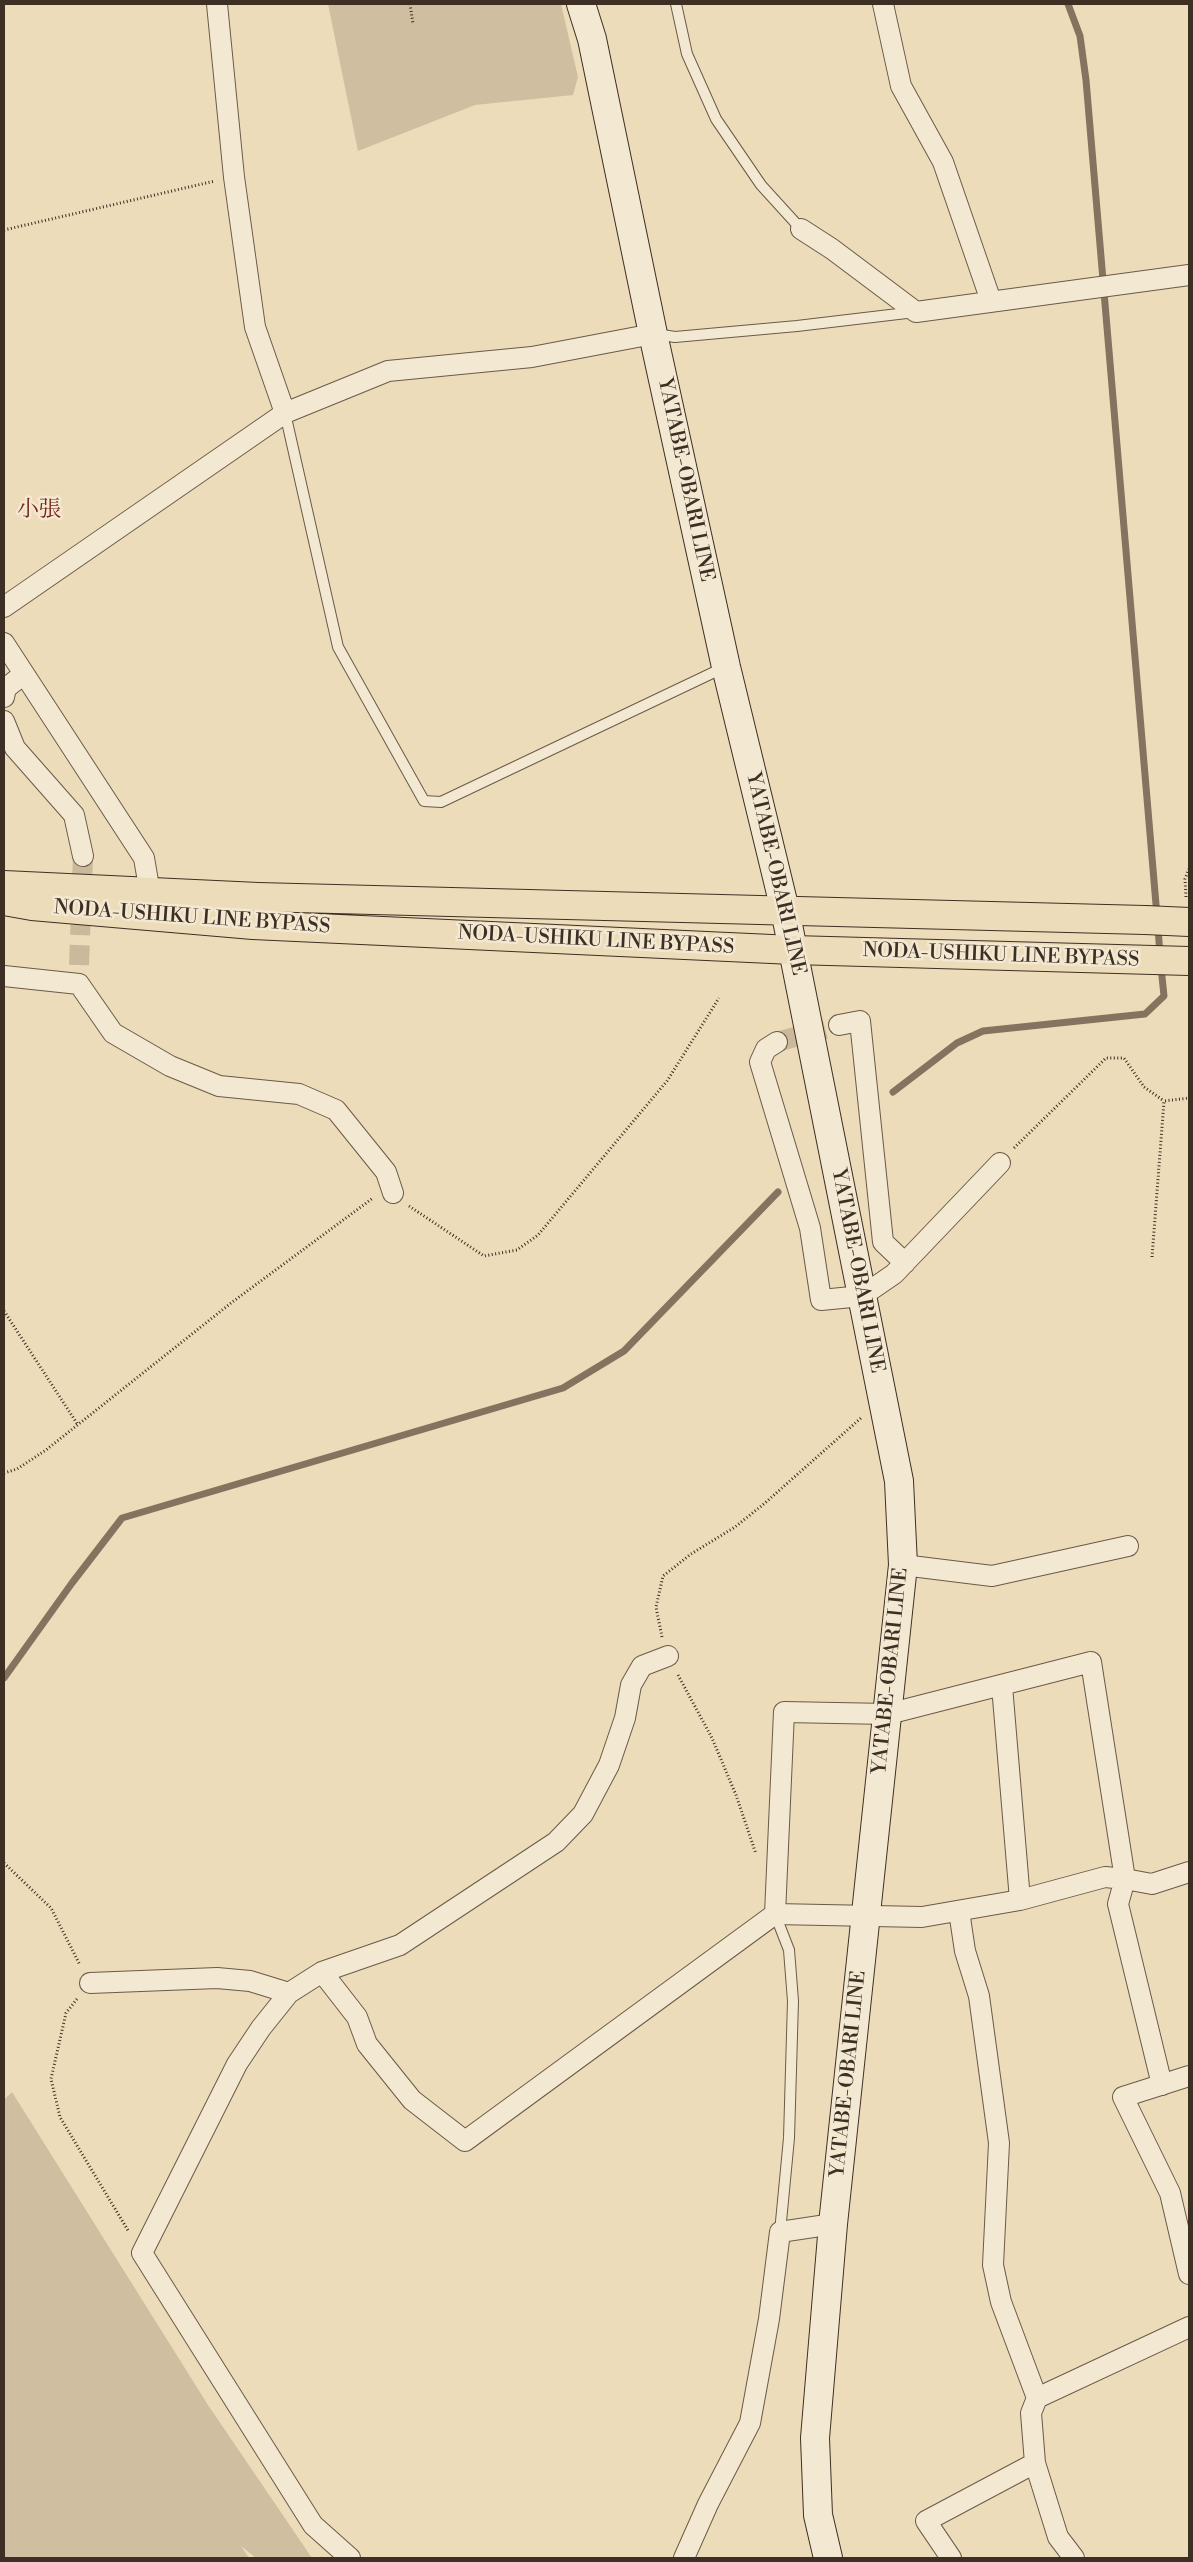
<!DOCTYPE html>
<meta charset="utf-8">
<style>
body{margin:0}
#map{position:relative;width:1193px;height:2562px;overflow:hidden;background:#eddcb9;font-family:"Libre Bodoni",serif}
canvas{display:block}
.frame{position:absolute;inset:0;border:5px solid #3e2f24;pointer-events:none}
</style>
<div id="map">
<canvas width="1193" height="2562"></canvas>
<div class="frame"></div>
</div>
<script>
const c = document.querySelector('canvas').getContext('2d');
c.lineJoin = 'round';
function paint(path, color) { c.fillStyle = color; c.fill(path, 'evenodd'); }
const shape = rows => new Path2D(rows.map(r => 'M' + r).join(''));
function trace(path, color, width, dash) { c.strokeStyle = color; c.lineWidth = width; c.lineCap = dash ? 'butt' : 'round'; c.setLineDash(dash || []); c.stroke(path); }
function drawText(font, color, halo, rows, align = 'center') {
  c.font = font + ' "Libre Bodoni","Noto Serif JP",serif'; c.lineWidth = 5; c.setLineDash([]); c.textBaseline = 'middle'; c.strokeStyle = halo; c.fillStyle = color; for (const [text, x, y, turn = 0] of rows) {
    c.save(); c.translate(x, y); c.rotate((+turn || 0) * Math.PI / 180); c.textAlign = isNaN(turn) ? turn : align; if (halo) c.strokeText(text, 0, 0); c.fillText(text, 0, 0); c.restore();
  }
}
paint(shape([
 [328,4,561,4,578,77,573,95,475,105,358,151],
 [12,2092,208,2405,312,2558,256,2558,241,2546,249,2558,4,2558,4,2100]
]), '#cfbfa0');
trace(shape([
 [1068,4,1080,36,1086,80,1157,916],
 [1158,927,1160,956],
 [893,1092,957,1043,983,1031,1145,1014,1164,996,1161,967],
 [4,1678,72,1583,122,1518,563,1388,624,1351,778,1192]
]), '#84735f', 7);
trace(shape([
 [79,965,83,856],
 [777,1042,839,1025]
]), '#cab99b', 20, [20, 10]);
const lane = shape([
 [676,4,687,54,716,119,761,185,801,229],
 [656,334,675,337,797,326,915,312],
 [285,413,338,647,424,801,441,802,725,667],
 [775,1914,789,1950,793,2001,789,2138,780,2232]
]);
const street = shape([
 [217,4,234,177,255,327,285,413],
 [883,4,901,86,943,162,991,301],
 [801,229,832,249,916,312,1189,275],
 [4,607,285,413,388,371,532,357,653,334],
 [4,643,144,858,150,893],
 [4,697,6,688,24,674],
 [4,721,15,748,74,815,83,856],
 [4,976,79,984,113,1033,170,1066,219,1086,299,1094,336,1110,386,1172,393,1193],
 [839,1025,860,1021,883,1242,905,1263],
 [777,1042,766,1049,760,1062,810,1228,821,1300,862,1296,894,1274,1000,1163],
 [903,1565,992,1576,1128,1546],
 [1002,1686,1020,1900],
 [959,1911,965,1951,979,1996,999,2143,993,2265,1001,2302,1037,2398],
 [322,1972,357,2017,367,2044,412,2100,465,2141,775,1914],
 [90,1983,217,1978,250,1981,289,1993,322,1972,400,1945,556,1842,583,1814,609,1765,625,1718,631,1685,642,1666,668,1656],
 [289,1993,261,2028,237,2064,142,2253,313,2525,350,2558],
 [1189,2076,1123,2097,1170,2193,1189,2274],
 [1162,2085,1118,1904,1125,1879,1091,1662,888,1714,784,1712,775,1914,922,1917,1020,1900,1105,1877,1125,1879,1152,1884,1189,1872],
 [684,2558,708,2504,750,2423,769,2319,780,2232,833,2224],
 [951,2558,926,2521,1035,2463],
 [1074,2558,1058,2537,1035,2463,1031,2413,1037,2398,1189,2327]
]);
const secondary = shape([
 [581,4,592,39,653,334,726,667,785,910,899,1481,903,1565,833,2224,815,2438,818,2515,828,2558]
]);
const primary = shape([
 [4,885,258,897,1145,920],
 [4,901,32,906,253,925,793,950,1189,961]
]);
trace(lane, '#6a5a49', 12);
trace(street, '#6a5a49', 22);
trace(secondary, '#3e2f24', 30);
trace(primary, '#3e2f24', 30);
trace(shape([
 [410,4,413,24],
 [4,230,215,181],
 [1186,897,1185,879,1189,869],
 [1014,1148,1106,1058,1124,1058,1144,1087,1164,1101],
 [409,1206,484,1256,517,1250,538,1235,667,1081,719,998],
 [1152,1257,1164,1101,1189,1098],
 [4,1311,78,1425],
 [4,1473,17,1469,46,1450,231,1303,373,1198],
 [662,1637,656,1607,663,1576,691,1554,735,1527,765,1503,861,1418],
 [678,1675,712,1738,736,1795,756,1854],
 [4,1863,51,1908,80,1965],
 [77,1999,66,2013,51,2079,60,2117,129,2232]
]), '#3e2f24', 3, [1, 2.5]);
trace(lane, '#f3e8d2', 10);
trace(street, '#f3e8d2', 20);
trace(secondary, '#f3e8d2', 28);
trace(primary, '#eddcb9', 28);
const primaryBridge = shape([
 [1145,920,1189,922]
]);
trace(primaryBridge, '#3e2f24', 30, []);
trace(primaryBridge, '#eddcb9', 28);
drawText('20px', '#3e2f24', '#f3e8d2', [
 ["YATABE-OBARI LINE",685,480,78],
 ["YATABE-OBARI LINE",775,874,77],
 ["NODA-USHIKU LINE BYPASS",192,918,4],
 ["NODA-USHIKU LINE BYPASS",596,941,3],
 ["NODA-USHIKU LINE BYPASS",1001,956,2],
 ["YATABE-OBARI LINE",857,1271,79],
 ["YATABE-OBARI LINE",891,1671,-84],
 ["YATABE-OBARI LINE",849,2074,-84]
]);
drawText('22px', '#7a1f14', '#f3e8d2', [
 ["小張",39,511]
]);
</script>
